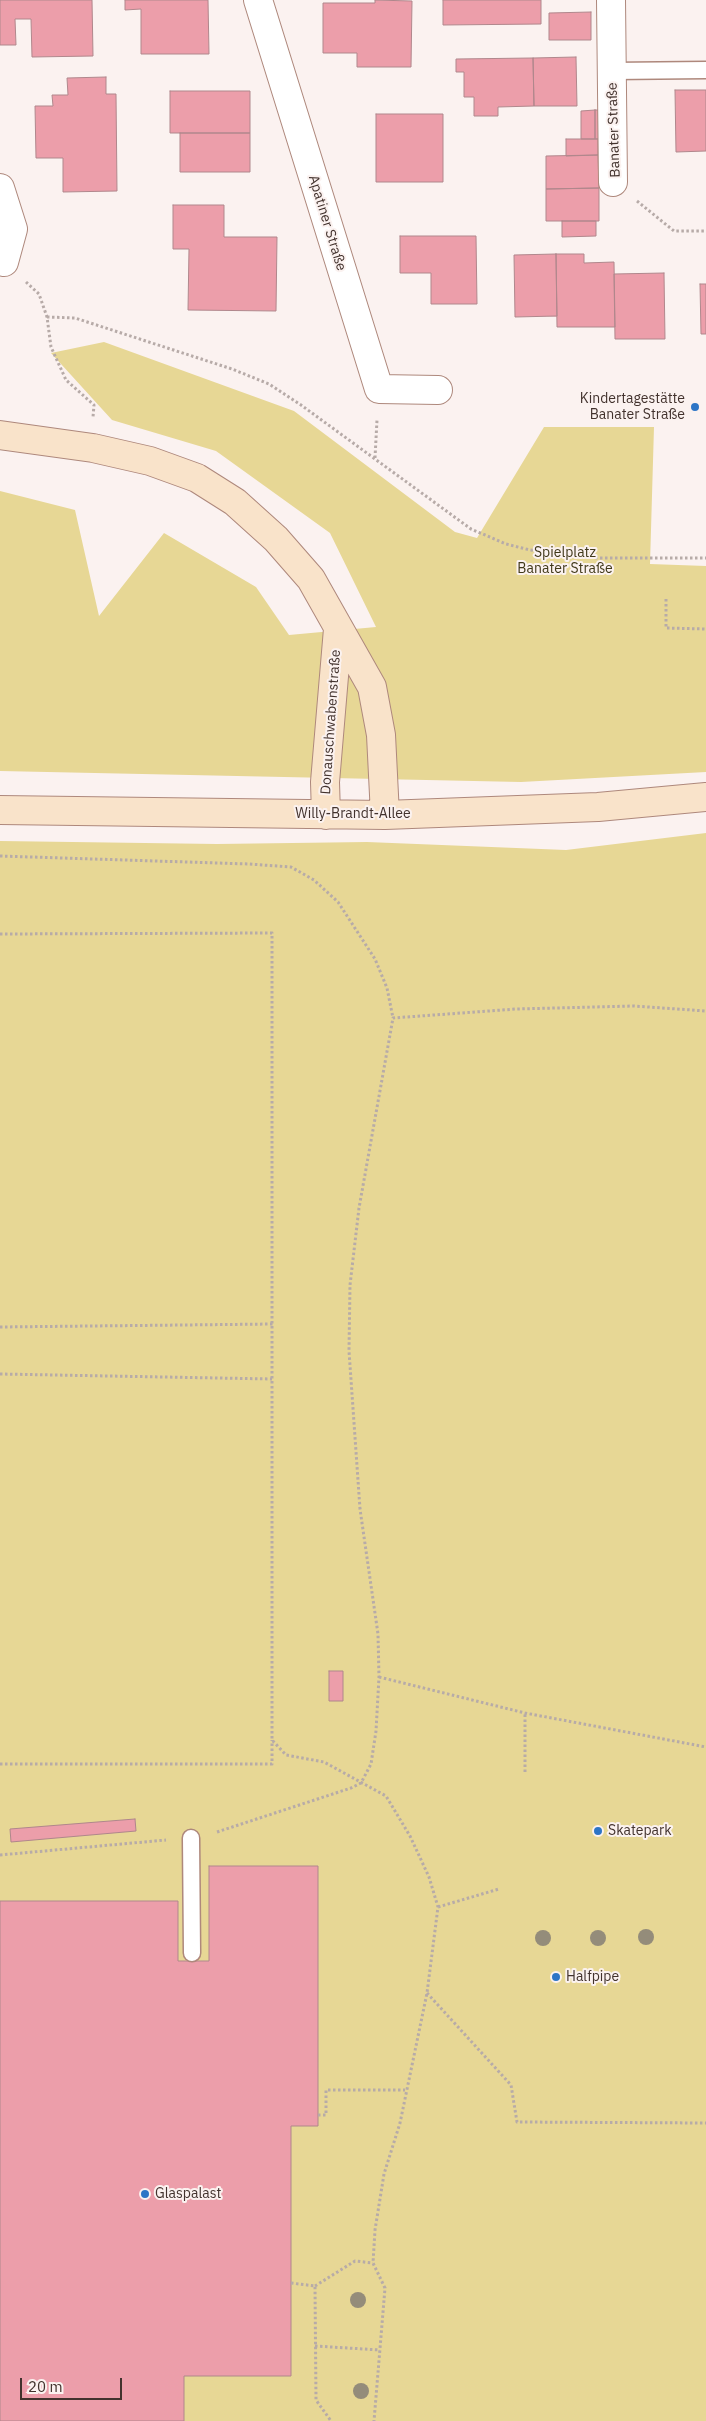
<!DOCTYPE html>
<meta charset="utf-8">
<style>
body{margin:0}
#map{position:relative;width:706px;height:2421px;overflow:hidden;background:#fbf2f0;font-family:"IBM Plex Sans",sans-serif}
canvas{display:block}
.scale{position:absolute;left:20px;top:2378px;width:102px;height:22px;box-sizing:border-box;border:2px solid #42322d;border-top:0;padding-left:6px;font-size:15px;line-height:18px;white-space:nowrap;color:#42322d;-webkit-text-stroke:4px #fbf2f0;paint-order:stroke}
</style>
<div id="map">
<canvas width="706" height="2421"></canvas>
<div class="scale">20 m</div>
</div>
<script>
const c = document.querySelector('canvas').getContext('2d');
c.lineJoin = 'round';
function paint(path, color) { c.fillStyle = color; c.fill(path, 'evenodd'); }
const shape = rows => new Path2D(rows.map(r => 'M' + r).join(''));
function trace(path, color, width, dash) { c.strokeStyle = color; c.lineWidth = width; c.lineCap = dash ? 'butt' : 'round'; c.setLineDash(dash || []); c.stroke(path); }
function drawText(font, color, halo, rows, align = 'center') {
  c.font = font + ' "IBM Plex Sans",sans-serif'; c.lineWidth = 4; c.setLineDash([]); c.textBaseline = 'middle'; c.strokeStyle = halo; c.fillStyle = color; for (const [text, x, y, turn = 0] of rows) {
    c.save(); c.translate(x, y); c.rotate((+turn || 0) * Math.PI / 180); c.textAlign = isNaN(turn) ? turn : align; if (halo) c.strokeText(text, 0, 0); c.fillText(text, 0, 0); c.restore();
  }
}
paint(shape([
 [104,342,294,411,455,532,477,538,544,427,654,427,650,564,706,566,706,772,521,782,0,771,0,491,75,510,99,616,164,533,256,587,289,635,376,627,330,533,216,451,112,420,51,353],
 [706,833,706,2421,184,2421,184,2376,291,2376,291,2126,318,2125,318,1866,210,1866,209,1961,178,1961,178,1901,0,1901,0,841,217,844,367,842,566,850]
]), '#e7d795');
const building = shape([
 [0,0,92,0,93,56,32,57,31,19,15,19,16,45,0,45,0,0],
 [125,0,208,0,209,54,141,54,141,9,125,10,125,0],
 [375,0,412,1,411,67,357,67,357,53,323,53,323,3,375,3,375,0],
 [443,0,541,0,541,24,443,25,443,0],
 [591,12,591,40,549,40,549,13,591,12],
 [576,57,577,106,534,106,533,58,576,57],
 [533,58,534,106,498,107,498,116,474,116,474,97,464,97,464,72,456,72,456,59,533,58],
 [106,77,106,94,116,94,117,191,63,192,63,158,36,158,35,106,53,106,52,95,68,95,67,78,106,77],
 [675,90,706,90,706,151,676,152,675,90],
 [170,91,250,91,250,133,170,133,170,91],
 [595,110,609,110,609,138,595,139,595,110],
 [595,110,595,139,581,139,581,111,595,110],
 [376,114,443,114,443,182,376,182,376,114],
 [180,133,250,133,250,172,180,172,180,133],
 [566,139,598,139,598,155,566,156,566,139],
 [598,155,599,188,546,189,546,156,598,155],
 [599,188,599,221,546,221,546,189,599,188],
 [173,205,224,205,224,237,277,237,276,311,188,310,189,249,173,249,173,205],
 [562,221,596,221,596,236,562,237,562,221],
 [400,236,476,236,477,304,431,304,431,273,400,273,400,236],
 [556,254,584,254,584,263,614,262,615,327,557,327,556,254],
 [556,254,557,316,515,317,514,255,556,254],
 [664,273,665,339,615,339,614,274,664,273],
 [700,284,706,284,706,334,701,334,700,284],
 [329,1671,343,1671,343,1701,329,1701,329,1671],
 [135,1819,136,1831,11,1842,10,1829,135,1819],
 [209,1866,318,1866,318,2126,291,2126,291,2376,184,2376,184,2421,0,2421,0,1901,178,1901,178,1961,209,1961,209,1866]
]);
paint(building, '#ec9eaa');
trace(building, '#b0878c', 1);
const lane = shape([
 [612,71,706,70],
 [191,1838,192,1953]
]);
const street = shape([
 [258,0,379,389,438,390],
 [611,0,613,182],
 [0,188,13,229,4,262]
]);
const secondary = shape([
 [0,435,93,448,150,461,197,478,235,502,276,539,311,579,372,687,381,735,385,815],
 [0,810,385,815,598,807,706,797],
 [326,815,325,782,338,629]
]);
trace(lane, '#ae887c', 19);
trace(street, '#ae887c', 30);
trace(secondary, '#ae887c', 30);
trace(shape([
 [637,201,674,231,706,231],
 [26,282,39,294,47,317,51,347,66,380,94,405,93,417],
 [47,317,75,318,232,369,269,384,301,405,471,529,506,544,530,550,598,558,706,558],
 [375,458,377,420],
 [666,599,666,628,706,629],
 [0,856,249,864,291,867,314,880,338,902,375,959,387,988,393,1018],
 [0,934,272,933,272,1740,286,1755,324,1762,386,1796,410,1836,429,1877,438,1907,427,1993,400,2123,384,2174,375,2230,373,2263,385,2288,374,2421],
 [0,1327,273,1324],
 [0,1374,272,1379],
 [379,1677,525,1713,706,1747],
 [0,1764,272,1764,272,1740],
 [525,1772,525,1713],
 [217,1832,351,1788,361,1783,371,1764,376,1731,379,1677,378,1634,360,1509,349,1351,350,1285,359,1208,393,1018,516,1009,634,1006,706,1011],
 [0,1855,166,1840],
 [438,1907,499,1889],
 [427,1993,511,2085,517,2122,706,2123],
 [318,2115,326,2115,326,2090,405,2090],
 [291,2283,315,2286,316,2400,331,2421],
 [315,2286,355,2261,373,2263],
 [315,2346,380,2350]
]), '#b7aba8', 3, [2.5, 2.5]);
trace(lane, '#fff', 16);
trace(street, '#fff', 28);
trace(secondary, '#f9e3ca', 28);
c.fillStyle = '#948c7a';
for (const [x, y] of [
 [646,1937],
 [543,1938],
 [598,1938],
 [358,2300],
 [361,2391]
]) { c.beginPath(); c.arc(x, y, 8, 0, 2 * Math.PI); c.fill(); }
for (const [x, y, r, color] of [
 [695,407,5,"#2d75c6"],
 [598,1831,5,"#2d75c6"],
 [556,1977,5,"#2d75c6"],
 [145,2194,5,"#2d75c6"]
]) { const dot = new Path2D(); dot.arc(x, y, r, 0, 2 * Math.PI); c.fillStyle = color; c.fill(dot); trace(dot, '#fbf2f0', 2); }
drawText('14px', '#42322d', '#fbf2f0', [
 ["Banater Straße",614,130,-92],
 ["Apatiner Straße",327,223,73],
 ["Donauschwabenstraße",331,722,-86],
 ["Willy-Brandt-Allee",353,814]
]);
drawText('14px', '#42322d', '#fbf2f0', [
 ["Kindertagestätte",685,399,"right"],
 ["Banater Straße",685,415,"right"],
 ["Skatepark",608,1831],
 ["Halfpipe",566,1977],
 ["Glaspalast",155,2194]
], 'left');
drawText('14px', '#403819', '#fbf2f0', [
 ["Spielplatz",565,553],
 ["Banater Straße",565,569]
]);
</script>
